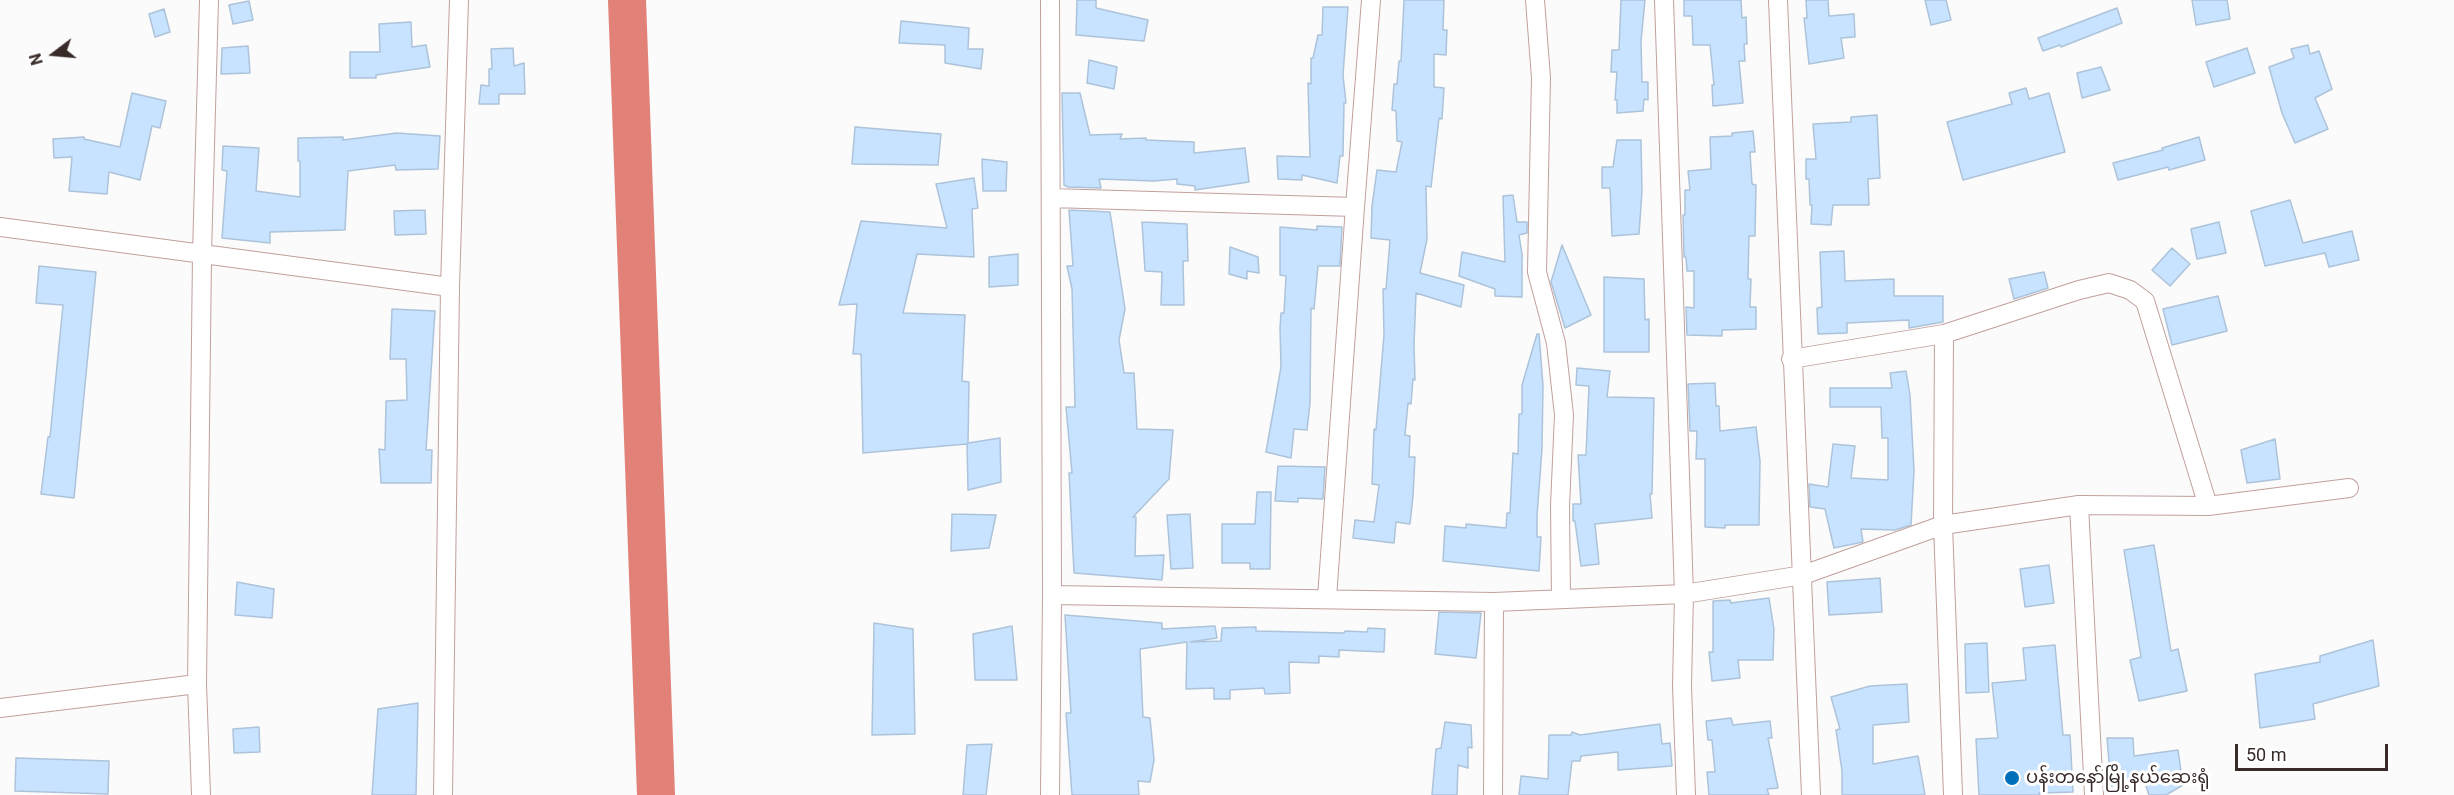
<!DOCTYPE html>
<meta charset="utf-8">
<style>
body{margin:0}
#map{position:relative;width:2454px;height:795px;overflow:hidden;background:#fbfbfb;font-family:Roboto,sans-serif}
canvas{display:block}
.north{position:absolute;left:24px;top:24px;width:60px;height:60px;-webkit-text-stroke:4px #fff;paint-order:stroke;rotate:254deg;font-size:16px;font-weight:700;line-height:24px;text-align:center;color:#372a28}
.north::after{content:'';display:block;margin:auto;width:21px;height:27px;background:#372a28;clip-path:polygon(50% 0,100% 100%,50% 72%,0 100%)}
.scale{position:absolute;left:2235px;top:744px;width:153px;height:27px;box-sizing:border-box;border:3px solid #372a28;border-top:0;padding-left:8px;font-size:18px;line-height:21px;white-space:nowrap;color:#372a28;-webkit-text-stroke:4px #fff;paint-order:stroke}
</style>
<div id="map">
<canvas width="2454" height="795"></canvas>
<div class="north">N</div>
<div class="scale">50 m</div>
</div>
<script>
const c = document.querySelector('canvas').getContext('2d');
c.lineJoin = 'round';
const shape = rows => new Path2D(rows.map(r => 'M' + r).join(''));
function trace(path, color, width, dash) { c.strokeStyle = color; c.lineWidth = width; c.lineCap = dash ? 'butt' : 'round'; c.setLineDash(dash || []); c.stroke(path); }
function paint(path, color) { c.fillStyle = color; c.fill(path, 'evenodd'); }
function drawText(font, color, halo, rows, align = 'center') {
  c.font = font + ' Roboto,"Noto Sans Myanmar",sans-serif'; c.lineWidth = 6; c.setLineDash([]); c.textBaseline = 'middle'; c.strokeStyle = halo; c.fillStyle = color; for (const [text, x, y, turn = 0] of rows) {
    c.save(); c.translate(x, y); c.rotate((+turn || 0) * Math.PI / 180); c.textAlign = isNaN(turn) ? turn : align; if (halo) c.strokeText(text, 0, 0); c.fillText(text, 0, 0); c.restore();
  }
}
trace(shape([
 [627,0,656,795]
]), '#e18177', 38);
const building = shape([
 [1077,0,1096,0,1096,8,1148,20,1144,41,1076,35,1077,0],
 [1404,0,1444,0,1443,30,1447,30,1446,55,1434,54,1434,87,1444,88,1442,119,1439,118,1431,187,1426,186,1427,239,1420,273,1464,285,1461,307,1416,293,1414,345,1415,380,1413,379,1411,404,1408,403,1405,435,1410,436,1409,457,1415,457,1413,496,1410,524,1396,522,1394,543,1353,538,1355,520,1374,522,1379,485,1372,484,1374,429,1376,430,1384,335,1383,289,1386,289,1390,240,1371,238,1372,206,1377,170,1396,172,1402,142,1397,141,1396,111,1392,110,1394,84,1397,84,1399,61,1401,61,1404,0],
 [1621,0,1645,0,1641,41,1642,82,1648,82,1648,100,1644,99,1643,111,1617,113,1617,100,1615,100,1617,72,1611,72,1612,50,1619,50,1621,0],
 [1684,0,1741,0,1742,18,1746,17,1747,44,1744,44,1745,61,1739,61,1743,103,1713,106,1712,85,1714,85,1710,45,1693,45,1692,16,1684,16,1684,0],
 [1806,0,1828,0,1829,16,1854,14,1855,37,1841,38,1844,58,1809,64,1804,18,1807,18,1806,0],
 [1925,0,1946,0,1951,20,1931,25,1925,0],
 [2192,0,2227,0,2230,19,2196,25,2192,0],
 [249,1,253,20,233,24,229,5,249,1],
 [1323,7,1348,7,1343,75,1346,103,1344,103,1343,156,1340,156,1337,183,1302,175,1302,180,1278,179,1277,156,1310,157,1308,83,1311,84,1311,58,1313,58,1318,35,1322,35,1323,7],
 [2117,8,2122,23,2061,47,2060,45,2043,51,2038,38,2117,8],
 [164,9,170,32,155,37,149,14,164,9],
 [901,21,969,28,968,49,983,49,981,69,945,63,945,45,899,43,901,21],
 [411,22,412,47,426,45,430,67,376,75,376,78,350,78,350,52,380,52,379,24,411,22],
 [2308,45,2310,54,2319,51,2332,89,2315,98,2328,129,2295,143,2282,113,2269,67,2294,58,2291,49,2308,45],
 [248,46,250,73,221,74,222,48,248,46],
 [513,48,514,66,524,63,525,94,499,94,499,104,479,104,481,85,489,86,489,69,492,69,491,49,513,48],
 [2247,48,2255,73,2214,87,2206,62,2247,48],
 [1089,60,1117,67,1114,89,1087,83,1089,60],
 [2101,67,2110,90,2082,98,2077,73,2101,67],
 [2026,88,2029,99,2049,93,2065,152,1963,180,1947,122,2012,104,2009,93,2026,88],
 [132,93,166,101,160,128,152,126,140,180,109,172,107,194,69,191,72,157,54,158,53,139,84,137,84,139,120,147,132,93],
 [1062,93,1080,93,1090,135,1122,134,1120,139,1146,138,1146,140,1194,142,1194,153,1245,148,1249,182,1195,190,1195,186,1177,184,1177,179,1154,181,1099,179,1101,188,1068,187,1064,185,1062,93],
 [1877,115,1880,178,1868,179,1869,205,1833,205,1831,225,1811,224,1812,205,1810,205,1809,179,1806,179,1806,159,1816,159,1813,124,1851,122,1851,117,1877,115],
 [855,127,941,134,938,165,852,164,855,127],
 [1753,131,1755,152,1750,152,1752,184,1756,185,1755,236,1749,236,1748,279,1751,279,1750,307,1756,307,1756,329,1722,330,1722,336,1687,335,1686,307,1694,308,1694,271,1687,271,1686,257,1684,257,1683,215,1685,215,1685,190,1690,190,1688,171,1711,169,1710,137,1732,136,1732,133,1753,131],
 [397,133,440,136,438,169,396,170,395,165,348,171,345,230,270,232,270,243,222,238,227,171,222,170,223,146,259,148,256,191,300,197,300,161,298,161,298,138,343,137,343,140,397,133],
 [2199,137,2205,160,2169,170,2168,167,2118,180,2113,163,2163,150,2162,148,2199,137],
 [1617,140,1641,140,1642,191,1639,234,1612,236,1610,188,1602,188,1602,167,1613,167,1617,140],
 [982,159,1007,162,1006,191,983,191,982,159],
 [974,178,978,208,972,209,974,257,917,254,903,313,965,315,962,381,969,382,968,443,1000,438,1001,482,968,490,967,444,863,453,861,354,853,354,857,304,839,305,861,221,947,228,936,184,974,178],
 [1513,195,1517,222,1527,222,1527,233,1519,235,1522,254,1522,297,1495,296,1495,289,1459,276,1462,252,1505,262,1503,196,1513,195],
 [2290,200,2303,243,2352,231,2359,260,2329,267,2325,253,2265,266,2251,211,2290,200],
 [425,210,426,234,395,235,394,211,425,210],
 [1069,210,1110,212,1125,309,1119,340,1124,373,1134,373,1137,429,1173,430,1169,479,1133,517,1136,517,1135,556,1164,555,1162,580,1074,573,1069,473,1072,473,1066,407,1075,407,1072,289,1067,266,1073,266,1069,210],
 [1142,222,1187,224,1188,261,1183,261,1184,305,1161,305,1162,272,1145,271,1142,222],
 [2219,222,2226,253,2197,259,2191,229,2219,222],
 [1317,226,1342,227,1340,266,1318,266,1314,309,1311,308,1310,403,1307,430,1294,429,1291,458,1266,452,1281,367,1280,328,1281,313,1284,313,1286,276,1280,275,1280,227,1317,230,1317,226],
 [1562,245,1591,315,1565,328,1551,282,1562,245],
 [1230,247,1258,257,1259,273,1247,271,1247,279,1229,274,1230,247],
 [2172,248,2190,264,2170,286,2152,270,2172,248],
 [1844,251,1845,281,1894,279,1894,296,1943,296,1943,322,1909,328,1909,320,1847,323,1847,333,1818,334,1817,308,1822,307,1820,252,1844,251],
 [1018,254,1018,285,989,287,989,257,1018,254],
 [39,266,96,272,74,498,41,494,48,437,50,437,63,305,36,303,39,266],
 [2044,272,2048,288,2014,299,2009,279,2044,272],
 [1604,277,1644,279,1645,320,1649,319,1649,352,1604,352,1604,277],
 [2218,296,2227,331,2172,345,2163,309,2218,296],
 [392,309,435,311,426,450,432,450,431,483,381,483,379,449,385,450,386,401,407,400,406,359,390,359,392,309],
 [1537,334,1539,334,1543,386,1542,449,1537,515,1537,537,1541,537,1539,571,1443,561,1445,526,1466,528,1466,524,1506,528,1507,513,1510,513,1513,453,1518,454,1519,414,1522,414,1522,385,1537,334],
 [1577,368,1610,371,1607,397,1654,398,1652,494,1650,494,1652,518,1595,524,1599,564,1581,566,1575,521,1573,521,1573,504,1581,504,1578,455,1586,455,1589,386,1576,385,1577,368],
 [1906,371,1910,395,1914,471,1911,525,1895,530,1861,529,1863,542,1834,548,1825,509,1810,507,1809,484,1828,487,1833,444,1855,446,1851,478,1888,480,1888,438,1882,438,1881,407,1830,407,1830,388,1892,388,1890,373,1906,371],
 [1715,383,1716,406,1719,406,1720,431,1756,427,1760,461,1759,525,1725,525,1725,528,1705,527,1705,459,1696,459,1697,431,1690,431,1688,384,1715,383],
 [2275,439,2280,479,2247,483,2241,450,2275,439],
 [1278,466,1325,467,1323,499,1298,498,1298,502,1275,501,1278,466],
 [1257,492,1271,492,1270,569,1250,569,1250,563,1222,563,1222,524,1255,524,1257,492],
 [952,514,996,515,989,548,951,551,952,514],
 [1190,514,1193,568,1171,569,1167,515,1190,514],
 [2154,545,2171,651,2178,649,2187,691,2139,701,2130,660,2141,657,2124,550,2154,545],
 [2049,565,2054,603,2025,607,2020,569,2049,565],
 [1880,578,1882,612,1829,615,1827,582,1880,578],
 [237,582,274,589,272,618,235,615,237,582],
 [1769,598,1774,629,1773,660,1738,660,1740,678,1712,681,1709,652,1713,652,1713,601,1730,600,1731,603,1769,598],
 [1439,612,1481,613,1476,658,1435,654,1439,612],
 [1065,615,1162,623,1162,629,1215,626,1217,638,1190,642,1221,641,1222,628,1256,627,1256,631,1344,633,1345,631,1367,632,1368,628,1385,629,1384,652,1339,650,1339,657,1319,656,1319,663,1289,662,1290,693,1265,694,1264,688,1230,690,1230,699,1214,699,1214,688,1186,689,1187,642,1140,649,1143,717,1150,718,1154,760,1150,782,1138,781,1139,795,1072,795,1066,713,1071,713,1065,615],
 [874,623,913,629,915,734,872,735,874,623],
 [1012,626,1017,680,975,680,973,634,1012,626],
 [2373,640,2379,686,2313,704,2315,719,2260,728,2255,674,2320,662,2320,656,2373,640],
 [1987,643,1989,692,1966,693,1965,644,1987,643],
 [2055,645,2063,735,2070,735,2073,792,2039,793,2040,795,1979,795,1976,739,1998,738,1992,683,2026,680,2023,648,2055,645],
 [1907,684,1909,722,1873,725,1873,764,1918,756,1925,795,1842,795,1842,771,1836,730,1840,729,1831,697,1870,686,1907,684],
 [418,703,416,795,372,795,378,709,418,703],
 [1731,718,1733,725,1770,721,1772,738,1768,738,1778,788,1767,789,1769,795,1709,795,1707,772,1715,772,1712,740,1708,740,1706,721,1731,718],
 [1445,722,1471,725,1472,748,1468,747,1468,768,1458,765,1457,795,1432,795,1436,749,1441,748,1445,722],
 [1660,724,1662,744,1670,743,1672,766,1618,770,1618,752,1581,756,1580,761,1572,761,1568,795,1519,795,1521,776,1548,779,1549,735,1571,735,1572,732,1580,735,1660,724],
 [259,727,260,752,234,753,233,729,259,727],
 [2107,738,2133,738,2134,756,2178,750,2183,785,2166,795,2149,795,2144,780,2111,786,2107,738],
 [992,744,986,795,963,795,967,745,992,744],
 [16,758,109,761,108,794,15,791,16,758]
]);
paint(building, '#c7e3ff');
trace(building, '#adc3d9', 1.5);
const street = shape([
 [1050,0,1052,595,1050,795],
 [1535,0,1541,78,1537,272,1556,343,1564,415,1560,506,1561,599],
 [1664,0,1684,594,1682,686,1686,795],
 [1778,0,1811,795],
 [1051,198,1355,207,1327,598],
 [1355,207,1371,0],
 [0,227,450,287],
 [1944,334,1943,525,1953,795],
 [1791,359,1944,334,2079,290,2109,283,2130,290,2145,301,2208,506],
 [2079,505,2094,795],
 [1052,595,1494,602,1684,594,1803,575,1943,525,2079,505,2208,506,2349,488],
 [0,708,197,684],
 [201,795,197,684,202,254,209,0],
 [443,795,450,287,459,0],
 [1493,795,1494,602]
]);
trace(street, '#c0a09c', 20);
trace(street, '#fff', 18);
for (const [x, y, r, color] of [
 [2012,778,8,"#006fba"]
]) { const dot = new Path2D(); dot.arc(x, y, r, 0, 2 * Math.PI); c.fillStyle = color; c.fill(dot); trace(dot, '#fff', 2); }
drawText('18px', '#372a28', '#fff', [
 ["ပန်းတနော်မြို့နယ်ဆေးရုံ",2026,778]
], 'left');
</script>
